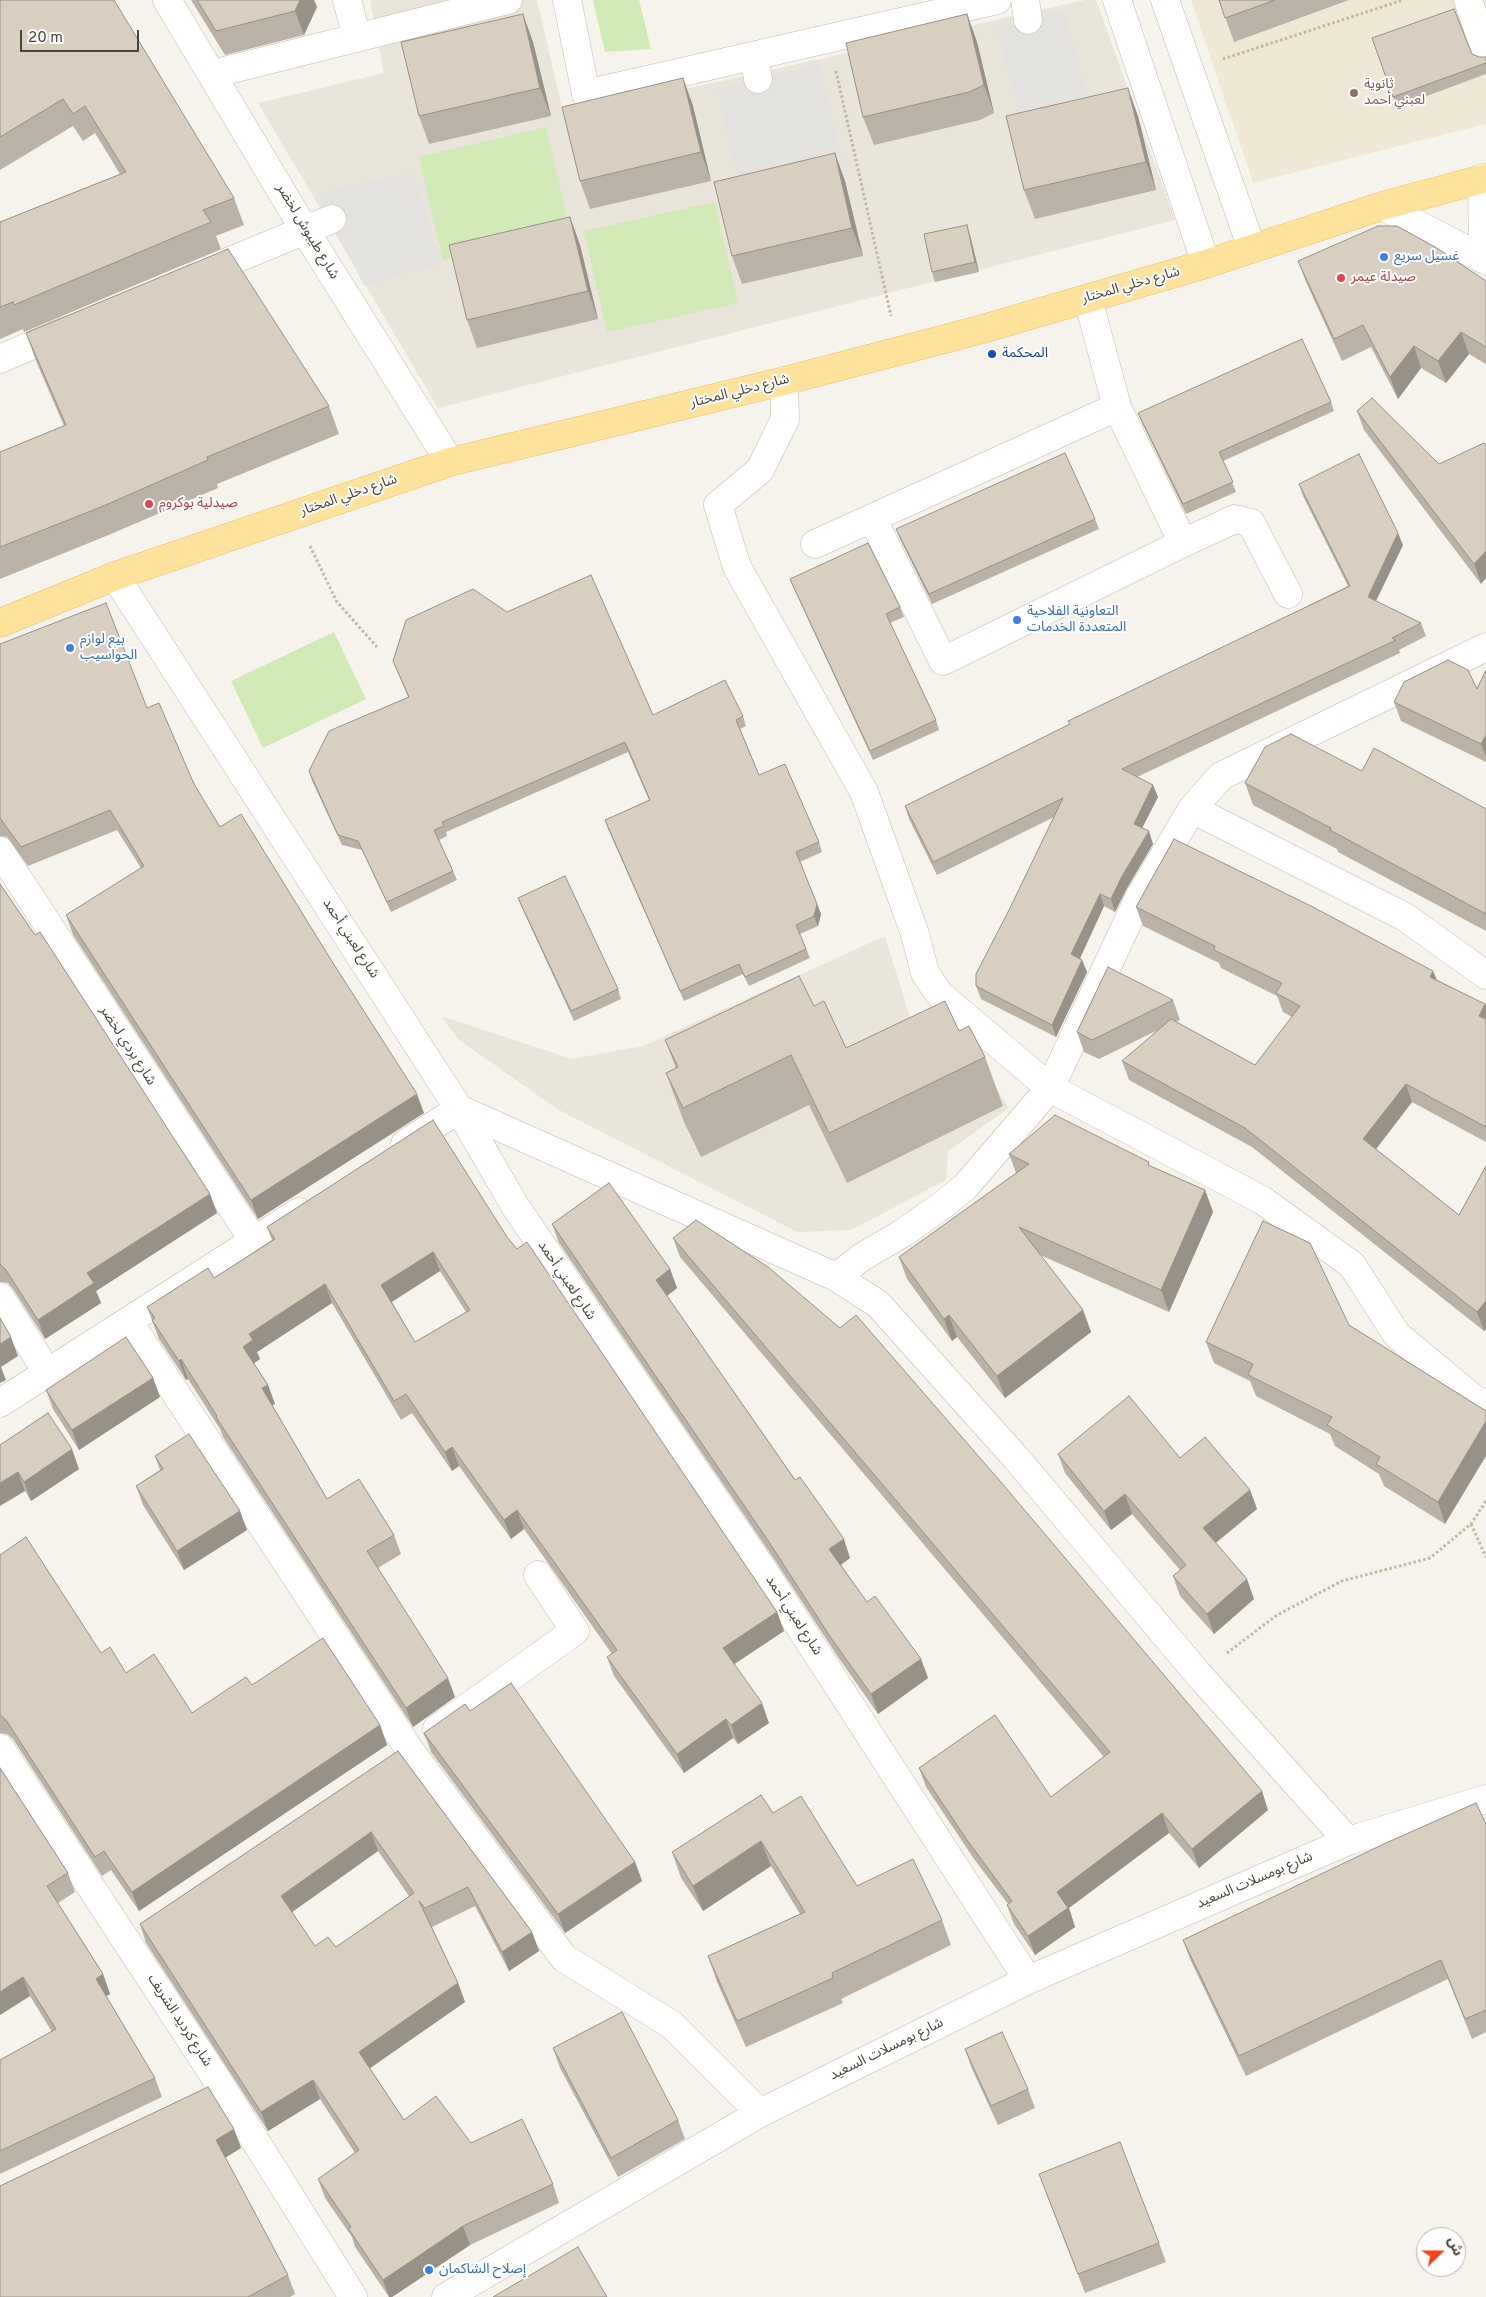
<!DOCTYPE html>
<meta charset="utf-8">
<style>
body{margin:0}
#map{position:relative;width:1486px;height:2297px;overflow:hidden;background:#f6f3ec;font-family:Overpass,"Noto Sans Arabic",sans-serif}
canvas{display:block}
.north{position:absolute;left:1416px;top:2227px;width:50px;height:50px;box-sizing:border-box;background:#fff;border:1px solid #b7b4b0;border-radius:50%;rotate:68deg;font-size:14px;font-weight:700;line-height:20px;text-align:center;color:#4b4439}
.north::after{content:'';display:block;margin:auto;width:18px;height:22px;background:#fc3f1d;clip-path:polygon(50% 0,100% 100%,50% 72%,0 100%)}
.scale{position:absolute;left:20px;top:30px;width:119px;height:22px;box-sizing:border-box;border:2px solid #4b4439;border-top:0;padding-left:6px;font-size:15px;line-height:18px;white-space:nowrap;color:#4b4439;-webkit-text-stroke:4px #fff;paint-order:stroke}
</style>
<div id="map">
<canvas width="1486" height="2297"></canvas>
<div class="north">ش</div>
<div class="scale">20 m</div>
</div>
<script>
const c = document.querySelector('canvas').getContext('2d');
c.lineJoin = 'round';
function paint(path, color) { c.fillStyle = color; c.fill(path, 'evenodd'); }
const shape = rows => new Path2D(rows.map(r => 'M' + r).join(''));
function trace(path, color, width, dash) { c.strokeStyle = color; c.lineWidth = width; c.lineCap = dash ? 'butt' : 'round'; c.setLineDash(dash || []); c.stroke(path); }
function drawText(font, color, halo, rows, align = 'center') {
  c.font = font + ' Overpass,"Noto Sans Arabic",sans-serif'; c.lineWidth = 4; c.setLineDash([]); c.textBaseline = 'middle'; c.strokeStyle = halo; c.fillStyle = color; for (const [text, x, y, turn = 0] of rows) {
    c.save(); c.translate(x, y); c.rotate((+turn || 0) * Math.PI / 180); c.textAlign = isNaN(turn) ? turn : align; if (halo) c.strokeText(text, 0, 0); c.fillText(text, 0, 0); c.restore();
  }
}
paint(shape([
 [370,0,537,0,564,116,1085,0,1096,0,1175,220,438,408,258,103,384,73],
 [885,936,917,1040,972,1052,1009,1108,948,1151,946,1180,851,1230,797,1232,557,1109,458,1039,441,1016,572,1059,643,1046]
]), '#eae5da');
paint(shape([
 [1191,0,1486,0,1486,124,1253,183]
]), '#efe8d6');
paint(shape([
 [593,0,639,0,651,49,605,52],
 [546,127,570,231,443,260,419,157],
 [715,202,738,303,607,332,584,231],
 [334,632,366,699,263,748,231,681]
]), '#d2eab5');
paint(shape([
 [1064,10,1087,95,1020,113,996,28],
 [819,64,842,160,739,185,717,89],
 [413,172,441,264,364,286,318,193]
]), '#e5e3e0');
const minor = shape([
 [167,0,304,229,450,462],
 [347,0,357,38],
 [567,0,586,94,997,0],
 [1025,0,1028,20],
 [1117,0,1206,264],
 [1165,0,1252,249],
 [1468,0,1486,52],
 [754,56,758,79],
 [212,74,508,0],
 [1482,178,1483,259],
 [1382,206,1486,260],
 [199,274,332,219],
 [1088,299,1117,407,1183,543],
 [0,359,65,331],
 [784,381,785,419,760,470,718,505,737,567,864,792,915,934,925,973,939,994,1050,1088,1262,1200,1352,1265,1397,1335,1486,1409],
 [872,518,943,661,1183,543,1235,519,1251,523,1288,594],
 [815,544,1117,407],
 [115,576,459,1109,515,1206,763,1570,1028,1980],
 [1192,809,1405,917,1486,975],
 [0,851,254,1241],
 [405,1144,459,1109,836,1277,878,1304,1016,1458,1199,1675,1348,1841],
 [836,1277,862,1257,903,1233,944,1204,965,1187,1050,1088,1139,898,1192,809,1221,776,1486,647],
 [0,1297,47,1372],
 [129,1322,409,1749,564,1958,672,2025,760,2113],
 [0,1403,299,1212],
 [437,1729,575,1631,538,1575],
 [0,1748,221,2086,353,2297],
 [446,2297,760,2113,1028,1980,1348,1841,1486,1799]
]);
const major = shape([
 [0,623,115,576,450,462,784,381,979,330,1206,264,1382,206,1486,178]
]);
trace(minor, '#c2bbae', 29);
trace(major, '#e6c16a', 29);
trace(shape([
 [1223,59,1403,0],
 [836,71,891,316],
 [310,546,337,602,377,647],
 [1471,1524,1486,1557],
 [1227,1653,1277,1615,1342,1581,1430,1558,1471,1524,1486,1501]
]), '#c4b79f', 3, [2.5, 2.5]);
trace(minor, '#fff', 28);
trace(major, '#ffe39c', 28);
paint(shape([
 [0,0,234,198,244,225,216,236,221,249,24,332,23,329,0,339,0,222,120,174,95,133,83,141,73,126,0,170],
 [191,0,314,0,317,7,304,35,225,55],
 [1219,0,1349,0,1234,42],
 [967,14,977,42,994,113,980,120,874,145,863,117],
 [1372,38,1472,54,1479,57,1486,57,1486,74,1397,107],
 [533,42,551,116,429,144,419,116],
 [683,78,693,106,711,181,590,209,580,181],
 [1138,116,1156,190,1035,219,1024,190],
 [845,181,863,256,742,284,732,256],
 [570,217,580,245,598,319,477,348,467,320],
 [970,235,979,272,935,282,932,272],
 [1298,261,1486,281,1486,364,1469,354,1446,383,1421,368,1398,399,1371,347,1342,361,1306,282],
 [26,333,329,406,339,434,217,484,218,488,111,534,0,579,0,452,64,426,36,361],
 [1331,402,1334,411,1223,461,1236,492,1186,514,1142,423,1138,413],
 [1357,411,1439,464,1481,584,1364,430],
 [1299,484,1403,545,1376,601,1421,623,1426,636,1399,650,1400,653,1137,777,1153,785,1158,797,1142,828,1153,844,1126,890,1115,912,1104,906,1080,958,1082,960,1087,972,1056,1037,981,999,976,986,1010,908,1054,817,937,875,909,819,905,806,1348,586,1303,496],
 [1095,519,1099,529,932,604,900,539,896,529],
 [790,579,900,607,904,617,890,623,936,720,939,730,873,760,794,589],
 [0,644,147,708,220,827,424,1113,258,1219,73,935,66,915,141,868,117,830,28,866,7,837,0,836],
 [393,661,653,715,743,716,746,726,740,729,759,775,819,842,822,852,800,862,821,914,818,926,800,934,810,958,749,986,743,974,684,1001,608,829,605,820,649,800,628,752,446,832,447,836,439,840,453,871,457,880,391,912,362,850,342,845,312,781,309,771,408,697],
 [1486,670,1486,762,1401,721,1394,702,1477,689],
 [1362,771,1486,809,1486,931,1338,852,1337,849,1253,805,1245,783],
 [0,884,210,1194,217,1213,96,1291,101,1303,45,1339,13,1289,8,1283,0,1282],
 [518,898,618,989,621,999,574,1021,522,908],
 [1136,907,1433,971,1437,980,1485,1004,1486,1006,1486,1142,1412,1102,1376,1149,1459,1215,1486,1166,1486,1329,1484,1331,1252,1147,1129,1080,1122,1061,1158,1030,1099,1059,1084,1052,1077,1032,1173,1000,1180,1020,1176,1022,1255,1065,1292,1017,1283,1012,1277,996,1221,968,1219,963,1143,926],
 [814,1006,846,1048,959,1031,985,1057,1003,1106,847,1183,809,1105,701,1157,684,1122,666,1073,676,1068,665,1040],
 [1009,1154,1150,1166,1205,1190,1213,1212,1169,1312,1040,1255,1083,1310,1091,1332,1005,1398,957,1337,952,1341,907,1279,899,1257,1016,1173],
 [552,1224,670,1269,677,1288,667,1296,850,1558,841,1565,867,1602,921,1659,928,1678,878,1714,838,1657,776,1562,559,1243],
 [267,1227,507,1237,777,1612,784,1631,734,1664,769,1723,738,1744,733,1738,684,1773,614,1676,607,1657,612,1654,524,1529,511,1539,459,1466,452,1471,412,1413,401,1420,332,1303,257,1352,260,1359,254,1363,268,1385,275,1404,272,1405,327,1499,394,1535,401,1554,378,1568,455,1697,413,1727,223,1437,220,1429,188,1379,186,1380,159,1339,147,1307,214,1278,272,1240],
 [440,1271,466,1312,415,1342,392,1302],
 [673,1238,1268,1810,1199,1868,1169,1833,1069,1908,1075,1927,1035,1955,1014,1924,1007,1905,1008,1904,974,1859,926,1787,919,1768,1051,1797,1104,1757,680,1257],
 [1349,1325,1486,1411,1445,1524,1384,1486,1379,1474,1335,1446,1330,1434,1256,1396,1250,1381,1214,1363,1206,1342],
 [153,1378,160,1397,79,1450,53,1409,46,1390],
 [0,1445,79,1469,31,1501,25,1491],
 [1058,1454,1180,1458,1250,1490,1257,1509,1216,1543,1254,1599,1214,1634,1180,1596,1173,1576,1180,1570,1132,1514,1111,1530,1065,1473],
 [155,1456,247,1530,184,1570,143,1505,136,1486,160,1470],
 [0,1555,101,1653,126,1673,192,1713,252,1685,380,1725,387,1745,139,1911,111,1870,102,1876,13,1739,7,1734,0,1733],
 [470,1711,635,1862,642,1881,565,1933,431,1752,424,1733],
 [398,1751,532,1932,539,1951,509,1971,475,1906,432,1927,458,1983,465,2002,370,2068,404,2120,471,2143,553,2184,559,2203,470,2245,392,2297,389,2297,355,2247,352,2237,325,2198,318,2179,355,2153,320,2099,268,2131,146,1943,140,1924],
 [378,1851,409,1896,336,1947,315,1946,292,1912],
 [0,1768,68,1873,75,1892,58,1903,103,1974,110,1994,106,1996,155,2078,162,2097,0,2174,0,2060,52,2032,30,1996,0,2015],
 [773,1813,857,1886,942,1920,951,1945,841,1999,843,2003,746,2047,717,1982,708,1956,800,1914,771,1866,703,1911,681,1878,672,1852],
 [1486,1824,1486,2032,1472,2039,1448,1979,1246,2076,1190,1959,1183,1940],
 [553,2048,678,2120,685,2139,618,2177,560,2068],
 [965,2049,1028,2089,1035,2108,998,2125,972,2069],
 [234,2129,241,2148,225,2158,288,2275,295,2294,290,2297,0,2297],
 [1046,2193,1159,2243,1166,2262,1085,2293]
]), '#bab2a6');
paint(shape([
 [300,0,314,0,317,7,304,35,295,11],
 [523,14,533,42,551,116,540,88],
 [967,14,977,42,994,113,984,85],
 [683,78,693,106,711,181,701,152],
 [1128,88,1138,116,1156,190,1146,162],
 [835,153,845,181,863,256,852,228],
 [570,217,580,245,598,319,588,291],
 [967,225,970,235,979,272,975,262],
 [1461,332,1469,354,1446,383,1438,361],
 [1414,346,1421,368,1398,399,1390,377],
 [1398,533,1403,545,1372,609,1368,597],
 [1486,551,1486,578,1481,584,1474,564],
 [1486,735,1486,757,1481,744],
 [1153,785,1158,797,1138,836,1134,824],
 [1149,831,1153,844,1126,890,1115,912,1111,899,1121,878],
 [1100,894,1104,906,1076,967,1071,954],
 [817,904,821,914,818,926,814,916],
 [1082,960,1087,972,1056,1037,1052,1025],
 [1433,971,1440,989,1430,977],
 [1485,1004,1486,1006,1486,1034,1479,1016],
 [1406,1084,1412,1102,1370,1157,1363,1139],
 [417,1094,424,1113,258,1219,251,1200],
 [1205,1190,1213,1212,1169,1312,1161,1290],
 [210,1194,217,1213,96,1291,101,1303,45,1339,38,1320,87,1273],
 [433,1252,440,1271,388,1304,381,1285],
 [670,1269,677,1288,663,1299,656,1280],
 [325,1284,332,1303,257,1352,260,1359,250,1366,243,1347,249,1334],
 [1486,1301,1486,1329,1484,1331,1477,1312],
 [1083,1310,1091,1332,1005,1398,997,1376],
 [949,1315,957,1337,952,1341,944,1319],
 [11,1337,18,1356,1,1367,6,1380,0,1383,0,1344],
 [181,1359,188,1379,186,1380,179,1361],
 [153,1378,160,1397,79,1450,72,1430],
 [268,1385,275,1404,269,1407,262,1388],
 [1486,1421,1486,1456,1445,1524,1438,1502],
 [452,1447,459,1466,452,1471,445,1452],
 [72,1449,79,1469,31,1501,24,1482],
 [18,1472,25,1491,0,1506,0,1483],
 [1250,1490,1257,1509,1210,1547,1203,1528],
 [1125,1494,1132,1514,1111,1530,1104,1511],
 [517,1510,524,1529,511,1539,504,1520],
 [240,1511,247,1530,184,1570,177,1551],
 [844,1539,850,1558,836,1568,829,1549],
 [1247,1579,1254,1599,1214,1634,1207,1614],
 [777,1612,784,1631,730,1667,723,1648],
 [921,1659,928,1678,878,1714,871,1694],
 [448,1678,455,1697,413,1727,406,1708],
 [762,1703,769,1723,738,1744,731,1725],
 [726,1719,733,1738,684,1773,677,1754],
 [380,1725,387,1745,139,1911,132,1892],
 [1262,1791,1268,1810,1199,1868,1192,1849],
 [1162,1813,1169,1833,1069,1908,1075,1927,1035,1955,1028,1936,1057,1892],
 [371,1832,378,1851,288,1915,281,1896],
 [761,1841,771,1866,703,1911,693,1886],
 [635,1862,642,1881,565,1933,558,1914],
 [532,1932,539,1951,509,1971,502,1952],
 [103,1974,110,1994,103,1998,96,1979],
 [23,1977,30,1996,0,2015,0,1992],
 [458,1983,465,2002,366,2071,359,2052],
 [313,2080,320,2099,268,2131,261,2112],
 [234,2129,241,2148,223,2159,216,2140],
 [463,2226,470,2245,392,2297,389,2297,383,2280]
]), '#979187');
const building = shape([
 [0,0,114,0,234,198,203,210,211,222,14,305,13,302,0,307,0,222,126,172,85,106,73,114,63,99,0,137,0,0],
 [197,0,300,0,295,11,216,31,197,0],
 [1219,0,1275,0,1225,18,1219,0],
 [1454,9,1472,54,1479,57,1486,57,1486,63,1393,97,1372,38,1454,9],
 [523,14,540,88,419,116,401,42,523,14],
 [967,14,984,85,969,92,863,117,846,43,967,14],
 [683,78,701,152,580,181,562,107,683,78],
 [1128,88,1146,162,1024,190,1006,116,1128,88],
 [835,153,852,228,732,256,714,182,835,153],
 [570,217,588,291,467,320,449,245,570,217],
 [967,225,975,262,932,272,924,234,967,225],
 [1378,226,1397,226,1437,248,1486,281,1486,347,1461,332,1438,361,1414,346,1390,377,1363,325,1334,339,1298,261,1378,226],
 [228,249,329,406,207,457,208,460,101,507,0,547,0,452,66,425,26,333,228,249],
 [1302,339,1331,402,1219,452,1233,482,1183,504,1138,413,1302,339],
 [1372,398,1439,464,1484,443,1486,445,1486,551,1474,564,1357,411,1372,398],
 [1065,453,1095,519,929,594,896,529,1065,453],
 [1359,454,1398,533,1368,597,1421,623,1392,638,1396,640,1122,769,1153,785,1134,824,1149,831,1121,878,1111,899,1100,894,1071,954,1082,960,1052,1025,976,986,976,974,1010,908,1063,798,933,862,905,806,1070,724,1068,721,1350,586,1299,484,1359,454],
 [868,543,900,607,886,614,936,720,870,751,790,579,868,543],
 [591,575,653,715,725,680,743,716,736,720,759,775,785,764,819,842,796,852,817,904,814,916,796,925,806,949,745,977,739,964,680,991,605,820,650,800,625,742,442,822,444,826,434,830,453,871,387,902,358,841,338,835,309,771,329,731,409,697,393,661,406,620,473,589,507,612,591,575],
 [106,603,147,708,159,703,194,784,220,827,241,814,333,963,417,1094,251,1200,66,915,144,866,110,810,21,847,0,818,0,644,106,603],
 [1448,660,1468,670,1477,689,1486,670,1486,735,1481,744,1394,702,1404,682,1448,660],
 [1291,734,1362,771,1374,748,1486,809,1486,914,1330,830,1331,828,1245,783,1265,747,1291,734],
 [1174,839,1313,907,1433,971,1430,977,1485,1004,1479,1016,1486,1019,1486,1127,1406,1084,1363,1139,1459,1215,1486,1166,1486,1301,1477,1312,1245,1128,1122,1061,1171,1019,1255,1065,1300,1006,1276,993,1282,983,1214,950,1215,946,1136,907,1174,839],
 [565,876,618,989,571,1011,518,898,565,876],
 [0,884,35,935,40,932,210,1194,87,1273,94,1283,38,1320,6,1270,0,1264,0,884],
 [1108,967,1173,1000,1092,1040,1077,1032,1108,967],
 [799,976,814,1006,824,1001,846,1048,945,1001,959,1031,969,1026,985,1057,829,1133,791,1055,683,1108,666,1073,678,1067,665,1040,799,976],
 [1055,1115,1149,1162,1148,1165,1205,1190,1161,1290,1019,1227,1083,1310,997,1376,949,1315,944,1319,899,1257,1029,1164,1009,1154,1055,1115],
 [433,1120,507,1237,517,1249,527,1242,777,1612,723,1648,762,1703,731,1725,726,1719,677,1754,607,1657,617,1650,517,1510,504,1520,452,1447,445,1452,406,1394,394,1401,325,1284,249,1334,253,1340,243,1347,268,1385,262,1388,327,1499,359,1479,394,1535,367,1551,448,1678,406,1708,216,1417,217,1416,181,1359,179,1361,152,1320,155,1318,147,1307,208,1268,214,1278,275,1239,267,1227,433,1120],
 [433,1252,470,1310,415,1342,381,1285,433,1252],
 [609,1183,670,1269,656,1280,795,1480,800,1477,844,1539,829,1549,867,1602,875,1596,921,1659,871,1694,831,1638,769,1542,552,1224,609,1183],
 [696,1220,768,1267,840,1328,856,1315,1000,1481,1262,1791,1192,1849,1162,1813,1057,1892,1068,1908,1028,1936,1007,1905,1012,1901,967,1840,919,1768,995,1715,1051,1797,1110,1752,673,1238,696,1220],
 [1263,1221,1310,1243,1349,1325,1486,1411,1486,1421,1438,1502,1376,1464,1380,1457,1327,1425,1332,1417,1248,1375,1253,1364,1206,1342,1263,1221],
 [0,1318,11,1337,0,1344,0,1318],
 [126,1337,153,1378,72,1430,46,1390,126,1337],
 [1129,1396,1180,1458,1205,1437,1250,1490,1203,1528,1247,1579,1207,1614,1173,1576,1186,1565,1125,1494,1104,1511,1058,1454,1129,1396],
 [48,1413,72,1449,24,1482,18,1472,0,1483,0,1445,48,1413],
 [189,1434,240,1511,177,1551,136,1486,163,1469,155,1456,189,1434],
 [26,1537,101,1653,110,1647,126,1673,154,1654,192,1713,246,1677,252,1685,323,1638,380,1725,132,1892,104,1851,95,1857,6,1720,0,1715,0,1555,26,1537],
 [511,1683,635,1862,558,1914,424,1733,465,1704,470,1711,511,1683],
 [398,1751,532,1932,502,1952,468,1887,425,1908,419,1901,458,1983,359,2052,404,2120,436,2096,471,2143,522,2119,553,2184,463,2226,383,2280,348,2228,351,2227,318,2179,359,2150,313,2080,261,2112,140,1924,398,1751],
 [371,1832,414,1893,336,1947,328,1937,315,1946,281,1896,371,1832],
 [0,1768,68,1873,47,1886,103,1974,96,1979,155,2078,0,2151,0,2060,56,2029,23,1977,0,1992,0,1768],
 [761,1795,773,1813,801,1796,857,1886,913,1859,942,1920,832,1973,833,1978,737,2021,708,1956,805,1912,761,1841,693,1886,672,1852,761,1795],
 [1476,1803,1486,1824,1486,2010,1465,2019,1441,1960,1239,2056,1183,1940,1386,1843,1476,1803],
 [622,2012,678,2120,611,2158,553,2048,622,2012],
 [1002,2032,1028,2089,991,2106,965,2049,1002,2032],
 [208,2087,234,2129,216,2140,288,2275,248,2297,0,2297,0,2186,208,2087],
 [1120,2142,1159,2243,1078,2274,1039,2174,1120,2142],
 [578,2247,607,2297,493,2297,578,2247]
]);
paint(building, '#d8cfc1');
trace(building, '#979187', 1);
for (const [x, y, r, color] of [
 [1354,93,5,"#8d6e63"],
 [1384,257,5,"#3f7fe0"],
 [1341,278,5,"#e0444e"],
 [992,354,5,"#1a4fb4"],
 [149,504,5,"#e0444e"],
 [1017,620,5,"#3f7fe0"],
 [70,648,5,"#3f7fe0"],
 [429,2270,5,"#3f7fe0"]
]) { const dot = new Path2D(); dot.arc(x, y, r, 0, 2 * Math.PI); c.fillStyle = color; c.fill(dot); trace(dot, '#fff', 2); }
drawText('14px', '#785e54', '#fff', [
 ["ثانوية",1364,85],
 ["لعبني أحمد",1364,101]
], 'left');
drawText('14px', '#4b4439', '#fff', [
 ["شارع طيبوش لخضر",307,232,59],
 ["شارع دخلي المختار",1131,286,-16],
 ["شارع دخلي المختار",740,392,-14],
 ["شارع دخلي المختار",349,496,-19],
 ["شارع لعبني أحمد",350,939,57],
 ["شارع بردي لخضر",127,1046,57],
 ["شارع لعبني أحمد",566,1281,56],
 ["شارع لعبني أحمد",793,1616,57],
 ["شارع بومسلات السعيد",1255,1881,-23],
 ["شارع كرديد الشريف",179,2021,57],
 ["شارع بومسلات السعيد",887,2050,-26]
]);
drawText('14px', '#366cbe', '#fff', [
 ["غسيل سريع",1394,257],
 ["التعاونية الفلاحية",1027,612],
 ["المتعددة الخدمات",1027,628],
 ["بيع لوازم",80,640],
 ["الحواسيب",80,656],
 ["إصلاح الشاكمان",439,2270]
], 'left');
drawText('14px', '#be3a42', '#fff', [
 ["صيدلة عيمر",1351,278],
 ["صيدلية بوكروم",159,504]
], 'left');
drawText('14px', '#164399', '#fff', [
 ["المحكمة",1002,354]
], 'left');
</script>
